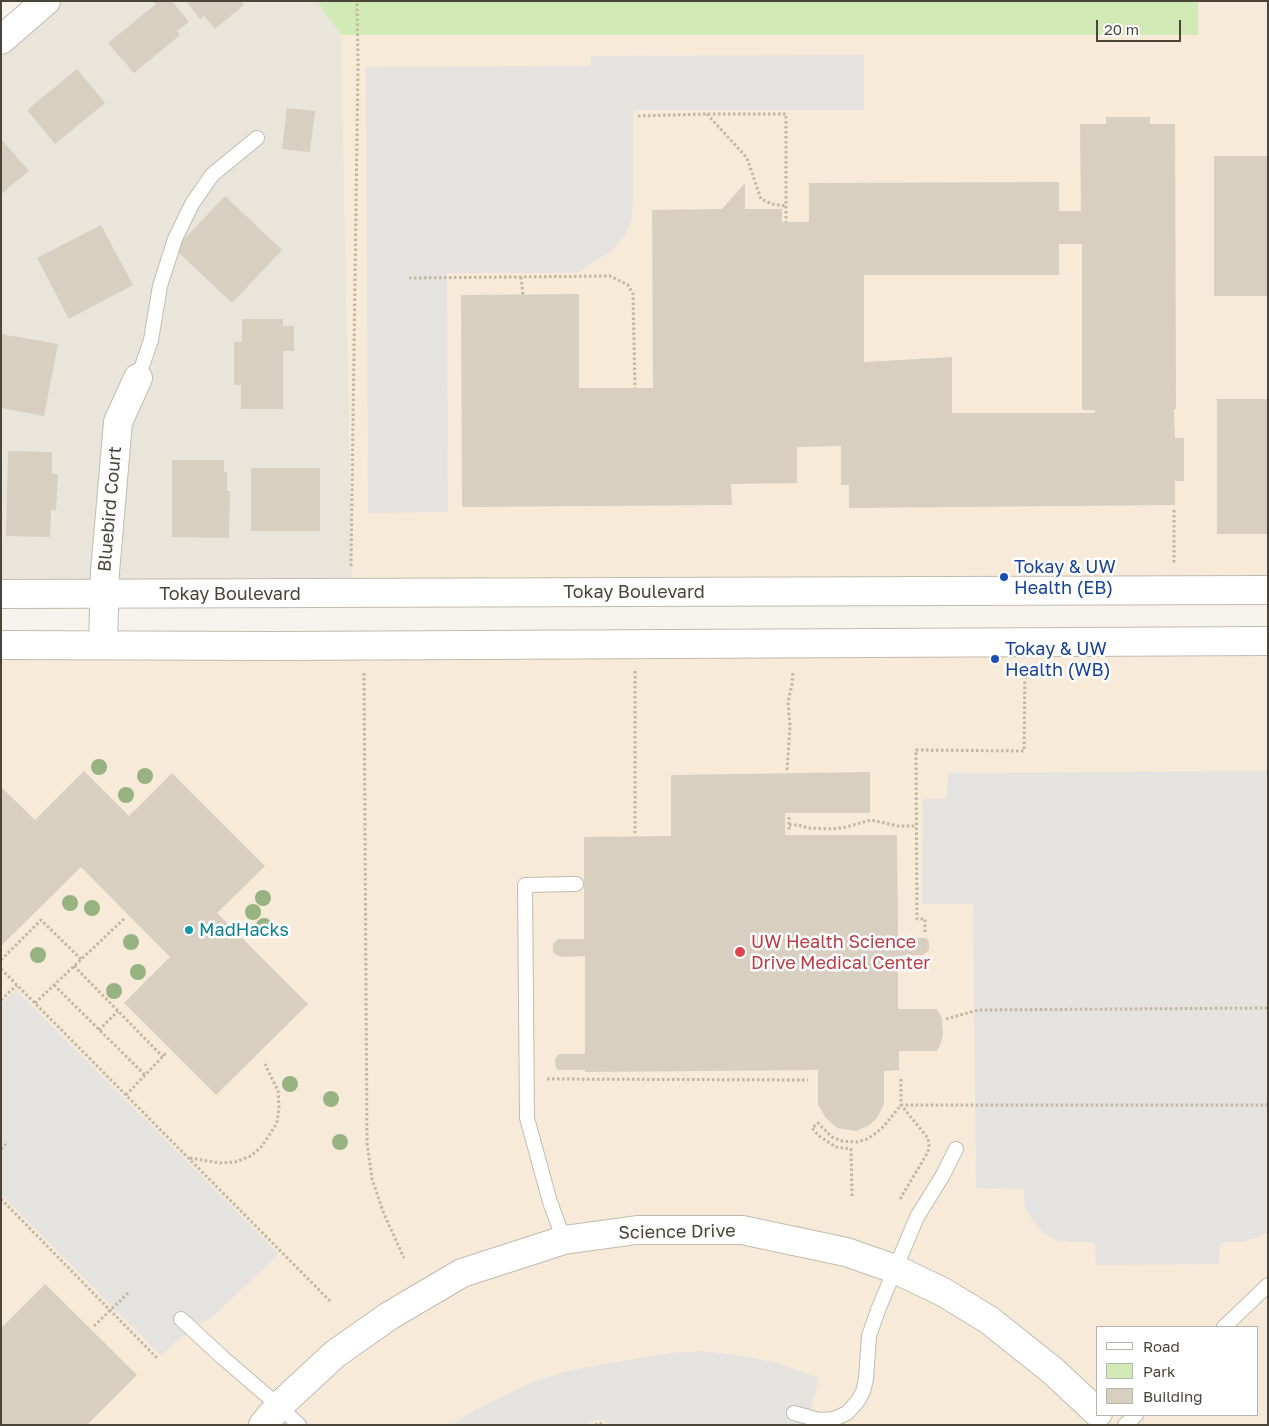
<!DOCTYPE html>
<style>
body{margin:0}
#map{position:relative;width:1269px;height:1426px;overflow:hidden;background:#f6f3ec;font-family:"Golos Text",sans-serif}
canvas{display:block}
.frame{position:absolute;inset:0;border:2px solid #4b4439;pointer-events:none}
.legend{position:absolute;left:1096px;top:1326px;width:162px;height:90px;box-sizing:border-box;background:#fff;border:1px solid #b7b4b0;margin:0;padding:6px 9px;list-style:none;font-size:15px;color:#4b4439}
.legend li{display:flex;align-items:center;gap:10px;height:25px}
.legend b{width:25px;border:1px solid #b7b4b0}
.scale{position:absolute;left:1096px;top:20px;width:85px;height:22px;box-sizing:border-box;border:2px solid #4b4439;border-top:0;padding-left:6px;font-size:15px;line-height:18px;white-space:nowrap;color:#4b4439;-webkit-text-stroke:4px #fff;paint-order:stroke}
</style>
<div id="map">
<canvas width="1269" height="1426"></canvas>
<div class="frame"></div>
<ul class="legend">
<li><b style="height:6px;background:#fff"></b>Road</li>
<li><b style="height:14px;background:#d2eab5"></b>Park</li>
<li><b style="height:14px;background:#d8cfc1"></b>Building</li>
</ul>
<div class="scale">20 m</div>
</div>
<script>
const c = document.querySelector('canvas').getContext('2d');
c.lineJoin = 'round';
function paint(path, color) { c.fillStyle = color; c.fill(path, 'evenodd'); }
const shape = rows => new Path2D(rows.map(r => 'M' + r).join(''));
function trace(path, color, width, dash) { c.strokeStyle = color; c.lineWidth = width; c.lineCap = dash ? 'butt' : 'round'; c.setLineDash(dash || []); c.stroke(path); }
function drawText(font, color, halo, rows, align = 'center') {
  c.font = font + ' "Golos Text",sans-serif'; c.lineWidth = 5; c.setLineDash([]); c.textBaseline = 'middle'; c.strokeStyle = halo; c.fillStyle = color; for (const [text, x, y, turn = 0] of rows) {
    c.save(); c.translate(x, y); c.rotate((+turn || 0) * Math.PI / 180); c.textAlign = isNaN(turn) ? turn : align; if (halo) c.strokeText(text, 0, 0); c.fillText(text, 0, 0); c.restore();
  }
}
paint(shape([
 [46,1,316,1,341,35,353,593,1,594,1,40]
]), '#eae5da');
paint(shape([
 [1198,1,1268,1,1268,590,353,593,341,35,1198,35],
 [1268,641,1268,1425,1,1425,1,645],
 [1098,1327,1258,1327,1258,1415,1098,1415]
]), '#f7ead8');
paint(shape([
 [316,1,1198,1,1198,35,341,35]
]), '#d2eab5');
paint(shape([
 [864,55,864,110,633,110,633,203,631,221,625,235,614,249,578,273,447,273,448,512,368,513,366,67,591,66,591,56],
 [1268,771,1268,1232,1259,1237,1242,1242,1223,1242,1220,1245,1219,1264,1096,1265,1095,1245,1092,1242,1069,1242,1055,1240,1042,1232,1032,1220,1025,1207,1024,1189,976,1188,973,904,922,904,923,799,947,799,948,773],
 [16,990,279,1254,213,1316,178,1340,161,1356,1,1194,1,1004],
 [702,1351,744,1356,777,1363,819,1378,807,1425,609,1425,604,1420,597,1420,584,1425,451,1425,476,1409,535,1381,564,1372,598,1365,670,1353]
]), '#e5e3e0');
paint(shape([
 [153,1,172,1,189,22,177,31,180,35,134,73,108,43,156,4],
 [186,1,241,1,244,5,215,29,204,16,200,19],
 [77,69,105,103,55,144,27,110],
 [287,108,315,111,310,152,282,149],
 [1106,117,1150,117,1150,124,1175,124,1176,409,1174,409,1175,438,1184,438,1184,481,1175,481,1175,505,849,508,849,485,841,485,841,446,797,447,797,483,731,484,732,505,462,507,461,295,579,294,579,388,653,388,652,210,722,209,745,183,745,209,782,209,782,222,809,222,809,183,1059,182,1059,211,1081,211,1080,124,1106,124],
 [1059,244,1082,244,1082,410,1095,410,1095,413,952,413,952,357,864,362,864,275,1059,275],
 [1,139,29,171,1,194],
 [1214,156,1268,156,1268,296,1214,296],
 [225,196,282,250,232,303,175,249],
 [101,225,133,285,69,319,37,258],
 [242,319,283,319,283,326,294,326,294,351,283,351,283,409,241,409,241,385,234,385,234,342,242,342],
 [1,334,58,344,44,416,1,408],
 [1217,399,1268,399,1268,534,1217,534],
 [8,451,52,452,52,474,58,474,56,510,51,510,50,537,6,536],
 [172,460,224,460,224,472,227,472,227,491,230,491,229,538,172,537],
 [251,468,320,468,320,531,251,531],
 [84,771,129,816,172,773,265,866,217,913,308,1004,216,1095,124,1003,170,957,81,867,1,946,1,787,35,820],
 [870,772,870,813,785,813,785,835,897,835,898,937,926,938,929,942,929,950,923,955,898,956,898,1009,937,1009,942,1018,943,1034,941,1043,937,1051,899,1051,899,1070,884,1071,884,1104,877,1118,868,1126,856,1131,837,1128,826,1118,818,1105,818,1070,585,1072,585,1070,559,1070,556,1068,555,1059,559,1054,585,1054,585,956,562,957,555,954,553,951,553,944,558,939,584,939,584,837,671,836,671,775],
 [45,1284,137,1375,87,1425,1,1425,1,1328]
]), '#d8cfc1');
const service = shape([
 [138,378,151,340,160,286,175,239,192,204,212,175,257,138],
 [564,1240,550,1202,527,1118,525,885,576,884],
 [181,1319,222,1357,279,1406,299,1425],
 [1224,1327,1268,1285],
 [794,1413,819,1420,834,1419,847,1413,857,1402,863,1392,866,1379,869,1336,878,1310,917,1217,943,1175,956,1149],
 [1125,1425,1136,1415]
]);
const minor = shape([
 [103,645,105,572,118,422,138,378]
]);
const tertiary = shape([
 [1,40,46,1],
 [1,594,1268,590],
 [1,645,275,646,1268,641],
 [263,1425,279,1406,335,1354,389,1316,462,1273,564,1240,637,1230,742,1230,846,1252,895,1269,943,1292,989,1320,1053,1371,1098,1413]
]);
trace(service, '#c2bbae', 16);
trace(minor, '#c2bbae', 30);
trace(tertiary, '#c2bbae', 30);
trace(shape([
 [707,114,747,158,761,199,772,204,786,206],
 [638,116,707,114,786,114,786,222],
 [521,277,523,295],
 [409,278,610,276,628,285,633,294,635,388],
 [1174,510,1174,563],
 [351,566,358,64,357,1],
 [635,671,635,833],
 [364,673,367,1143,372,1179,384,1214,404,1258],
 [787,770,790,726,788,702,792,684,793,672],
 [789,817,789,832],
 [789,825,798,825,808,828,832,829,842,828,871,820,898,826,917,826],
 [925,932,925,919,917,919,916,750,1024,751,1025,669],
 [1,960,41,920,81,959],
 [74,966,163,1057],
 [1,969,330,1301],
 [54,985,145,1075],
 [1,1000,17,985],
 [35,1003,125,918],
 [946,1019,978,1010,1268,1008],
 [99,1030,118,1011],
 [547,1079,808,1080],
 [126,1095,167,1052],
 [1,1149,6,1144],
 [190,1158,220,1163,235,1162,251,1156,262,1146,270,1134,277,1123,279,1107,278,1091,265,1064],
 [852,1196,851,1149,836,1147,819,1136,812,1128,818,1123,832,1137,842,1141,857,1142,867,1139,876,1133,884,1126,901,1105,1268,1105],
 [1,1199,157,1358],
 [900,1199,928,1152,929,1145,928,1138,901,1105,901,1078],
 [94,1326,129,1292],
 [595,1425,599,1423,604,1425]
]), '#c4b79f', 3, [2.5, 2.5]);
trace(service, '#fff', 14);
trace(minor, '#fff', 28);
trace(tertiary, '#fff', 28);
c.fillStyle = '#97b381';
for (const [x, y] of [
 [99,767],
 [145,776],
 [126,795],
 [263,898],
 [70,903],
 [92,908],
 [253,912],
 [264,926],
 [131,942],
 [38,955],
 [138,972],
 [114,991],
 [290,1084],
 [331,1099],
 [340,1142]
]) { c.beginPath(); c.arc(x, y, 8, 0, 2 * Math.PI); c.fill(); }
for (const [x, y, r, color] of [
 [1004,577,5,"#1a4fb4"],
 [995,659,5,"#1a4fb4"],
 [189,930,5,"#0f9aa8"],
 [740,952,6,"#e0444e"]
]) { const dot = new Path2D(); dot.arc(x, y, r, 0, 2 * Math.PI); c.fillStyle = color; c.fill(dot); trace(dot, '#fff', 2); }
drawText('18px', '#4b4439', '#fff', [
 ["Bluebird Court",110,509,-85],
 ["Tokay Boulevard",634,592],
 ["Tokay Boulevard",230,594],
 ["Science Drive",677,1232,-1]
]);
drawText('18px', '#164399', '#fff', [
 ["Tokay & UW",1014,567],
 ["Health (EB)",1014,588],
 ["Tokay & UW",1005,649],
 ["Health (WB)",1005,670]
], 'left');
drawText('18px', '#0d838f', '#fff', [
 ["MadHacks",199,930]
], 'left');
drawText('18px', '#be3a42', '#fff', [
 ["UW Health Science",751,942],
 ["Drive Medical Center",751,963]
], 'left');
</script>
